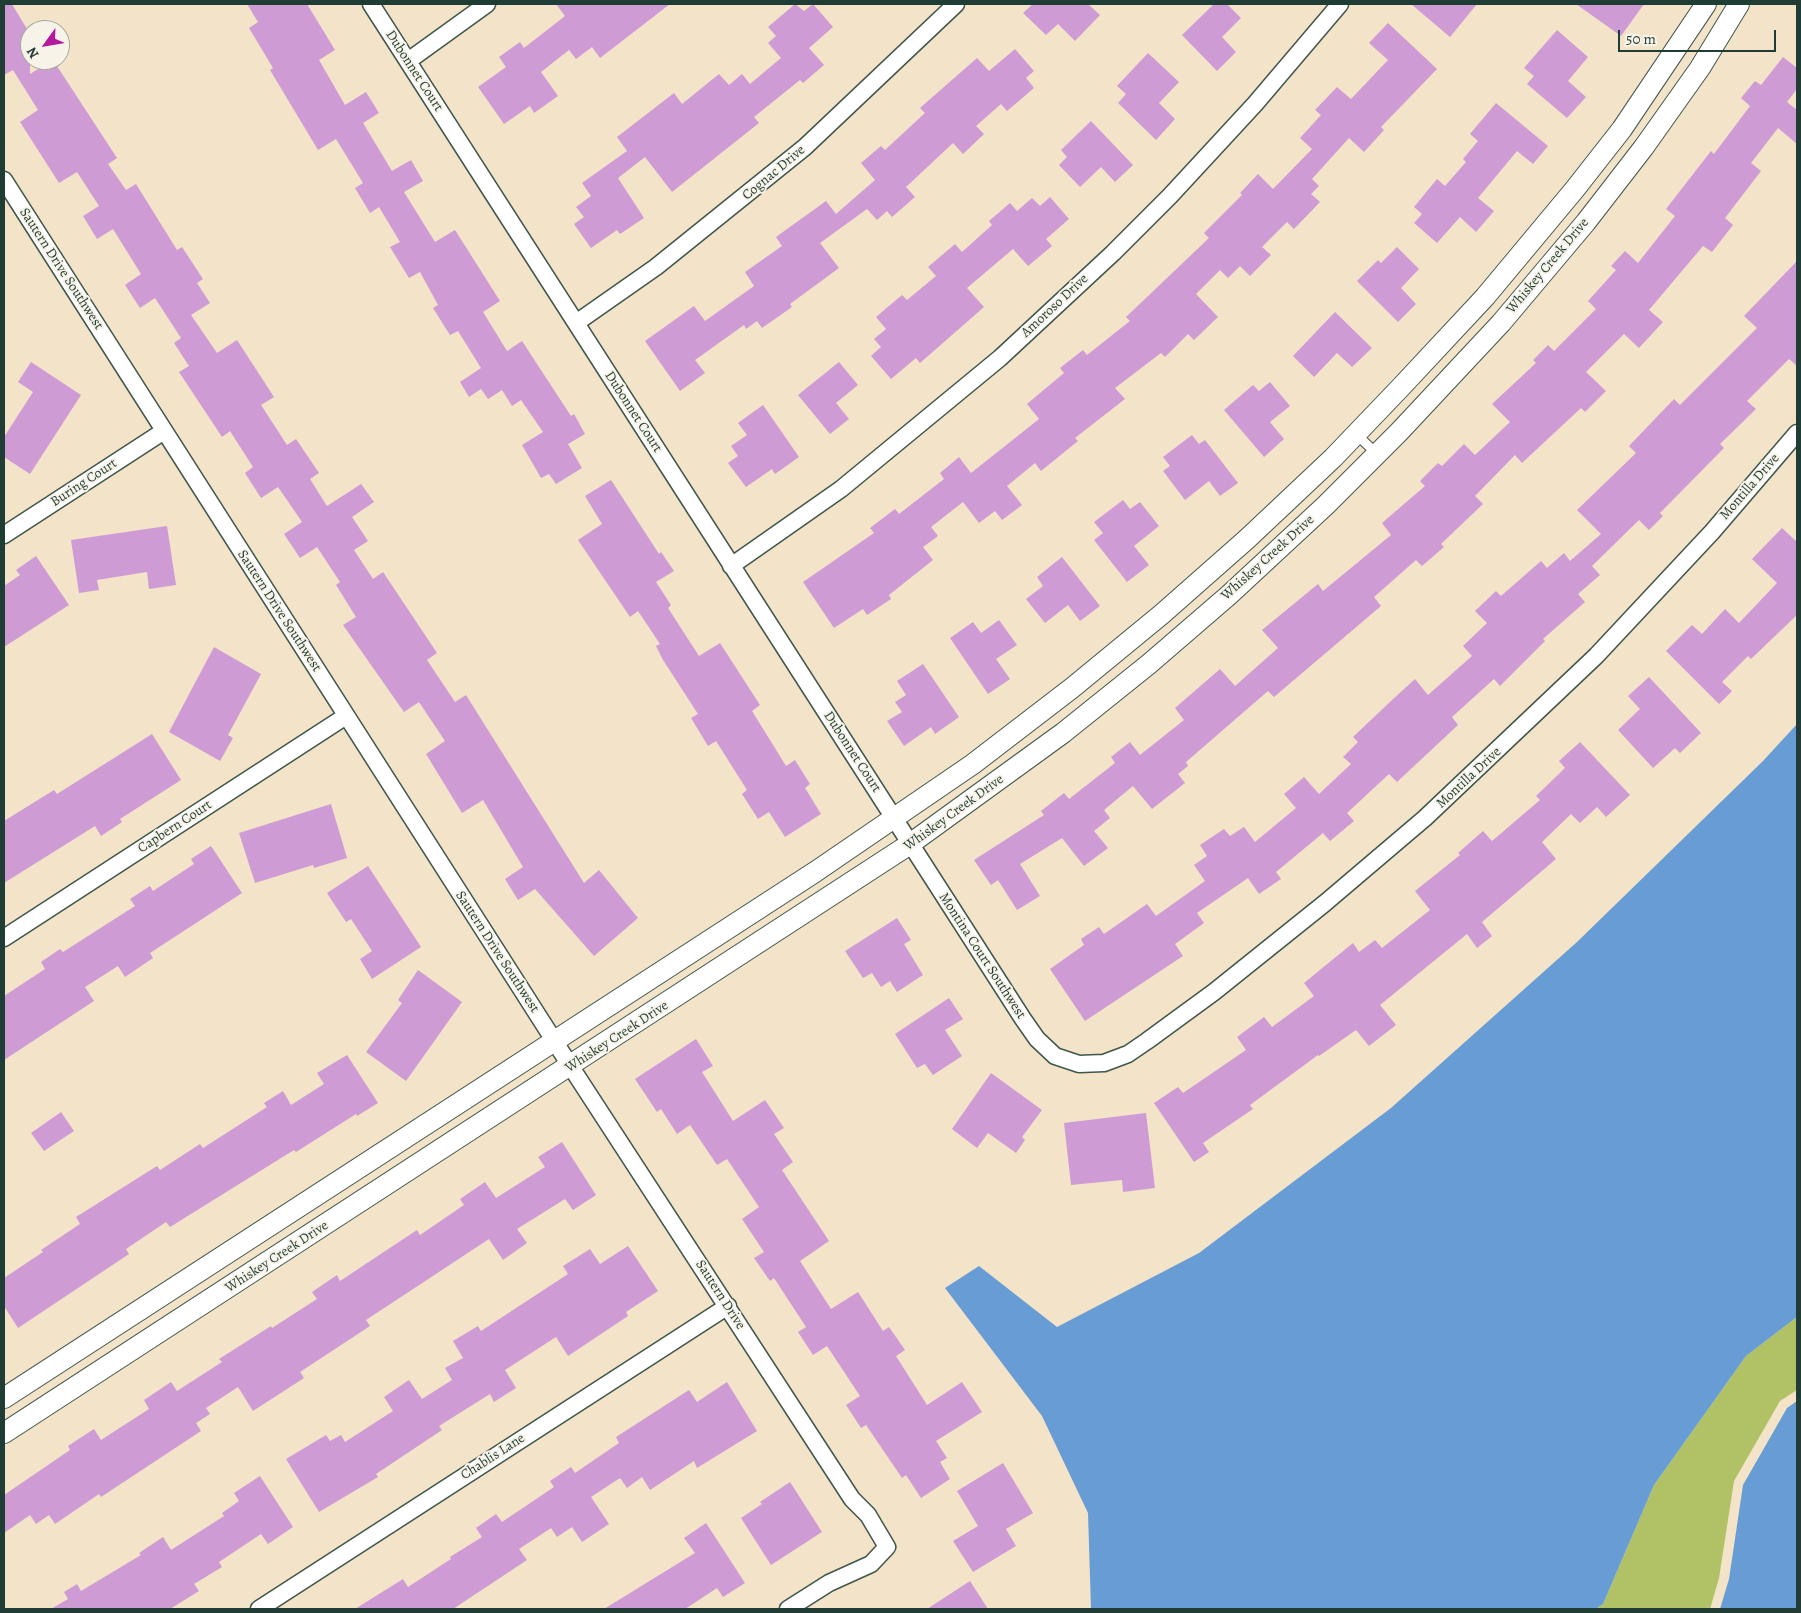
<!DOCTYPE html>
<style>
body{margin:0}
#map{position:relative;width:1801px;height:1613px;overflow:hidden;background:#f2e3c9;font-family:Alegreya,serif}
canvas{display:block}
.frame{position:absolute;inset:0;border:5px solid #1f3d34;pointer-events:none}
.north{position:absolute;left:20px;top:20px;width:50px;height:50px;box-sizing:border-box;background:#f7f3e8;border:1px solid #a1aaa0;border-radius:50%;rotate:238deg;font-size:14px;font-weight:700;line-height:20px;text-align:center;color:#1f3d34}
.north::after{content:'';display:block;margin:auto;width:18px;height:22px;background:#b5179e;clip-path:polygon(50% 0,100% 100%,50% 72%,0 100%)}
.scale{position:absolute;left:1618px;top:30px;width:158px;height:22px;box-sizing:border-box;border:2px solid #1f3d34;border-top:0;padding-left:6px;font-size:15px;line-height:18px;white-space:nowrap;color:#1f3d34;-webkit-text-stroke:4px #f7f3e8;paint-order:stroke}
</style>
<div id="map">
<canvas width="1801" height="1613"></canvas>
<div class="frame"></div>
<div class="north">N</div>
<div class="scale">50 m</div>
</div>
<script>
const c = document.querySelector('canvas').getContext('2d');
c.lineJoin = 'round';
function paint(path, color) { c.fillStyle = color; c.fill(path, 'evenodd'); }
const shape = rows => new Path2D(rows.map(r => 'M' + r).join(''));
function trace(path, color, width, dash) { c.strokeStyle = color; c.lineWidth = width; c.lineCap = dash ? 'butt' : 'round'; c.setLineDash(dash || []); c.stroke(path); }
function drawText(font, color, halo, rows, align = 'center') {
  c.font = font + ' Alegreya,serif'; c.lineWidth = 4; c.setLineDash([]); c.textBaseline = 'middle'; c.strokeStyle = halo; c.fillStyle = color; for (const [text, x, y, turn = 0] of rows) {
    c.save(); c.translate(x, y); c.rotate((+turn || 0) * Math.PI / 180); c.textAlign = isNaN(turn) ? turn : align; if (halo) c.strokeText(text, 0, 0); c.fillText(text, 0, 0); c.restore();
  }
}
paint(shape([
 [1797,1317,1797,1390,1780,1401,1734,1481,1719,1578,1710,1609,1596,1609,1603,1604,1654,1485,1746,1356]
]), '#b0c265');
paint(shape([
 [1797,724,1797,1317,1746,1356,1654,1485,1603,1604,1596,1609,1091,1609,1088,1513,1042,1416,945,1288,979,1266,1057,1327,1199,1253,1391,1108,1577,942,1763,761],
 [1797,1401,1797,1609,1720,1609,1729,1579,1743,1485,1787,1408]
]), '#679dd4');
paint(shape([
 [4,4,12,4,30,34,30,74,53,60,117,158,108,164,126,190,136,184,177,250,182,247,203,279,197,283,210,303,191,315,217,353,237,340,274,397,261,405,287,445,296,439,319,473,310,479,327,506,361,484,374,502,352,517,368,541,354,550,373,579,383,572,437,653,427,660,455,702,466,695,584,883,599,870,638,918,594,956,535,889,518,900,505,879,523,867,483,800,462,813,426,754,445,741,419,702,404,712,343,625,356,617,336,585,340,582,317,547,300,558,284,534,302,522,278,487,261,498,245,473,253,467,230,431,222,437,179,372,189,366,174,343,181,338,155,298,140,308,125,285,141,274,113,229,97,239,83,216,99,206,77,172,59,183,20,122,38,110,13,70,4,75],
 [247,4,307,4,335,50,319,60,345,105,366,92,379,113,363,123,392,171,411,160,423,181,404,192,435,242,455,230,500,301,483,312,507,351,522,341,571,416,574,414,585,434,568,444,582,468,556,484,549,474,541,478,522,445,543,432,521,400,512,406,502,390,488,399,481,389,469,397,460,382,481,368,458,331,450,335,433,308,438,305,420,272,409,278,390,247,400,242,379,207,370,213,355,188,363,183,336,139,318,150,270,70,273,68,249,28,258,22],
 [556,4,670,4,600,58,592,47,576,59,569,50,541,72,558,96,534,113,530,106,504,124,478,87,506,67,499,57,520,42,524,48,565,16],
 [795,4,804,11,813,4,833,27,809,48,824,65,803,83,800,80,754,117,759,123,672,192,645,157,618,178,644,218,620,234,617,230,591,248,574,224,584,217,576,207,591,196,582,183,627,151,617,137,674,93,682,104,719,74,729,85,742,74,750,84,781,58,768,43,776,36,768,27],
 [1033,4,1088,4,1100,15,1075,41,1058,24,1046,35,1023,13],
 [1214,4,1227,4,1241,18,1222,37,1236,52,1217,71,1182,35],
 [1411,4,1477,4,1450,37],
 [1576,4,1644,4,1621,36],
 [1388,23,1437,69,1381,127,1384,130,1364,152,1349,138,1312,179,1319,186,1311,194,1320,202,1294,229,1287,222,1262,247,1271,255,1250,276,1240,266,1228,278,1220,270,1196,294,1218,317,1194,340,1188,334,1165,357,1161,353,1115,388,1125,399,1075,438,1078,441,1041,471,1035,463,1007,486,1022,505,1002,520,995,511,979,523,963,502,931,527,938,536,923,547,933,560,889,595,891,599,867,615,863,609,834,628,803,582,874,533,870,528,895,509,899,514,944,479,940,473,959,457,971,473,1039,419,1027,404,1064,373,1060,368,1083,350,1087,355,1130,321,1126,317,1209,238,1204,233,1242,195,1240,193,1258,174,1273,189,1312,149,1300,138,1321,115,1315,110,1337,87,1351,99,1388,60,1369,43],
 [1557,30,1588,57,1568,81,1586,97,1567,118,1527,84,1534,76,1524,68],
 [1015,49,1034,71,1026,78,1034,88,1007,111,1001,104,976,126,984,134,963,154,953,143,906,187,915,197,892,217,887,211,877,220,867,209,820,243,839,268,790,304,792,307,762,328,757,321,746,329,744,325,695,360,705,373,680,391,645,341,694,306,705,321,754,286,745,272,782,246,776,237,826,201,836,214,875,180,861,163,881,146,885,150,925,113,920,108,977,58,989,71],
 [1148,53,1179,82,1159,103,1175,119,1156,140,1118,103,1126,94,1117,86],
 [1783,57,1797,68,1797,89,1787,102,1797,110,1797,144,1778,128,1751,163,1761,171,1725,218,1733,225,1712,252,1703,246,1649,310,1663,322,1639,348,1624,334,1586,372,1606,391,1585,412,1581,408,1522,463,1515,455,1475,496,1483,504,1441,544,1444,547,1422,566,1416,560,1374,597,1381,606,1274,697,1268,691,1186,762,1188,766,1178,774,1185,783,1152,809,1133,786,1104,810,1110,818,1094,831,1108,848,1084,866,1062,838,1020,864,1040,896,1017,910,998,880,991,885,974,860,1044,815,1041,811,1064,793,1069,799,1115,763,1111,757,1130,742,1140,755,1184,720,1175,708,1220,669,1235,686,1278,648,1262,630,1318,584,1323,591,1391,535,1382,523,1425,486,1420,481,1438,463,1442,466,1464,444,1475,455,1510,422,1492,404,1536,363,1533,360,1548,345,1554,351,1596,309,1588,301,1616,270,1611,266,1625,251,1638,263,1675,216,1666,209,1711,151,1714,154,1750,106,1741,98,1755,81,1761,85],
 [1496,103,1548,146,1533,164,1517,151,1478,198,1494,211,1476,232,1460,217,1437,243,1414,223,1422,214,1414,207,1437,179,1445,186,1466,162,1463,159,1478,141,1470,134],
 [1091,121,1133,165,1115,182,1101,167,1080,187,1059,165,1067,157,1061,150],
 [1050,197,1069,219,1046,239,1052,246,1028,266,1013,249,967,288,984,307,920,363,916,358,891,379,871,356,881,347,874,339,886,329,876,317,902,295,907,300,936,276,928,267,955,244,962,252,992,225,989,221,1010,203,1017,211,1032,198,1040,206],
 [1397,247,1419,269,1401,288,1416,304,1398,322,1357,281,1378,260,1381,263],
 [1797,261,1797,366,1789,359,1747,401,1756,409,1720,444,1724,448,1660,513,1663,516,1649,530,1639,520,1592,566,1600,575,1578,594,1585,602,1543,639,1545,641,1500,686,1494,679,1452,717,1458,725,1397,782,1389,774,1347,813,1354,821,1330,841,1323,833,1276,872,1281,879,1259,894,1248,878,1197,913,1204,923,1175,944,1183,956,1085,1021,1050,969,1084,945,1081,939,1099,927,1104,934,1147,904,1156,916,1205,881,1194,865,1207,856,1200,845,1224,829,1230,836,1244,827,1255,842,1296,808,1284,794,1304,777,1319,794,1351,764,1343,757,1358,742,1353,737,1392,700,1415,679,1428,695,1472,656,1463,646,1487,623,1475,611,1496,591,1501,596,1541,561,1547,568,1564,553,1570,561,1601,534,1577,510,1636,453,1629,446,1674,399,1680,405,1757,328,1744,316],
 [1335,312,1372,348,1352,367,1337,353,1314,377,1293,356],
 [31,362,81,395,30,474,4,457,4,437,33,392,18,382],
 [839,362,858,385,836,403,849,419,830,434,798,395],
 [1270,382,1290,406,1270,422,1284,439,1264,457,1224,410,1253,385,1259,391],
 [763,405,799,457,775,474,772,469,746,487,728,463,738,456,731,446,747,435,738,423],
 [1192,435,1199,444,1205,440,1238,483,1220,496,1209,481,1185,500,1163,471,1170,466,1163,457],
 [611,480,659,554,661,552,674,571,656,582,671,605,668,608,699,656,720,643,760,705,752,711,786,766,795,760,810,784,805,788,821,814,785,837,769,812,758,819,742,794,747,790,716,741,708,746,691,718,698,714,663,660,656,646,660,644,638,611,630,617,578,540,602,524,585,496],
 [1123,500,1130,509,1140,502,1159,526,1134,546,1149,565,1127,582,1094,540,1103,533,1094,522],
 [167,526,176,585,149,589,147,572,97,580,99,590,79,593,71,540],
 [1782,528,1797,542,1797,615,1751,659,1748,656,1722,682,1732,691,1719,704,1666,651,1692,625,1702,634,1725,609,1739,623,1777,583,1752,559],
 [36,556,69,605,4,647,4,586,20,575,16,570],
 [1062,557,1100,606,1080,621,1068,605,1045,623,1026,599,1043,586,1037,577],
 [999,620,1017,645,996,659,1010,679,988,694,950,638,973,622,981,633],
 [214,647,261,674,228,735,233,738,220,761,169,732],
 [923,664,959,717,935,734,931,727,904,746,887,721,902,712,895,702,906,695,897,681],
 [1649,677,1701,733,1680,753,1675,748,1653,768,1618,730,1640,709,1628,696],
 [152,734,181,780,120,819,122,822,101,836,95,826,4,883,4,821,54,790,57,794],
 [1580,742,1630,795,1606,817,1597,807,1580,823,1571,814,1542,842,1556,859,1482,922,1492,936,1477,948,1467,934,1380,1005,1396,1025,1369,1046,1356,1030,1319,1056,1318,1055,1250,1105,1253,1109,1203,1143,1209,1152,1194,1162,1154,1103,1178,1087,1183,1093,1246,1050,1237,1037,1264,1017,1272,1027,1314,996,1304,983,1353,943,1359,952,1375,940,1382,948,1430,910,1415,891,1460,855,1458,853,1483,831,1492,841,1540,800,1536,796,1565,768,1559,761],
 [331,804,347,858,314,868,313,865,255,883,239,833],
 [211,846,242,893,150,953,153,958,125,977,118,966,85,987,94,1001,4,1060,4,996,45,969,41,962,60,949,63,952,135,906,130,899,150,886,153,891,194,864,191,859],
 [368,866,421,947,372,979,360,959,372,951,351,919,346,922,327,893],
 [897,918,911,940,904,944,923,975,897,992,890,981,881,987,872,973,863,978,845,951],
 [418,970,462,1002,406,1081,366,1052,402,1003,398,1000],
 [949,998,963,1019,945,1030,962,1056,933,1075,925,1064,917,1068,895,1034],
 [696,1039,713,1066,702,1072,733,1121,765,1100,784,1128,774,1134,793,1162,782,1170,829,1241,800,1261,831,1309,858,1292,883,1331,889,1327,905,1350,896,1356,927,1405,962,1382,982,1412,936,1441,947,1458,940,1462,950,1479,921,1498,906,1475,902,1478,866,1425,861,1428,846,1405,860,1396,827,1346,813,1355,798,1332,806,1327,774,1278,770,1281,754,1258,764,1252,742,1219,759,1207,727,1159,717,1165,690,1125,677,1134,661,1109,657,1112,635,1079],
 [347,1055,378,1103,357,1116,356,1114,296,1152,294,1150,170,1227,166,1222,126,1249,129,1254,18,1328,4,1306,4,1278,43,1252,41,1250,80,1224,76,1217,157,1166,160,1170,200,1144,203,1148,267,1107,264,1103,283,1091,291,1105,324,1084,317,1073],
 [991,1073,1042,1110,1022,1137,1025,1140,1016,1153,988,1133,977,1148,952,1129],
 [61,1112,74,1131,44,1151,31,1133],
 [1146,1113,1155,1188,1123,1192,1122,1180,1071,1185,1064,1123],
 [562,1142,596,1195,573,1210,565,1199,517,1229,527,1243,503,1260,489,1239,366,1320,370,1326,300,1372,304,1378,253,1411,238,1387,206,1408,210,1414,196,1423,201,1431,101,1497,99,1494,55,1524,49,1515,36,1524,30,1515,4,1533,4,1495,70,1450,68,1446,94,1429,101,1440,149,1409,144,1400,171,1382,177,1391,222,1362,219,1359,271,1326,272,1328,317,1299,312,1292,337,1275,340,1281,417,1230,420,1235,464,1205,460,1199,485,1182,496,1198,545,1167,538,1157],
 [628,1246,658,1291,626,1312,628,1316,568,1356,556,1337,505,1370,516,1388,494,1402,490,1394,439,1426,442,1430,376,1474,378,1477,319,1512,286,1459,326,1435,330,1441,341,1435,345,1442,393,1411,384,1397,409,1380,422,1399,452,1380,445,1368,463,1358,453,1341,478,1326,481,1331,568,1274,563,1266,590,1249,600,1264],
 [727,1382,757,1431,697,1468,694,1461,650,1490,642,1477,627,1488,620,1478,591,1497,609,1524,582,1542,572,1527,557,1537,551,1528,519,1549,527,1560,453,1609,355,1609,403,1579,408,1587,451,1559,450,1557,482,1537,476,1528,496,1514,502,1522,554,1487,550,1481,571,1467,575,1473,619,1443,616,1437,689,1390,697,1402],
 [1003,1463,1033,1513,1006,1529,1016,1546,973,1572,953,1541,978,1526,957,1491],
 [260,1476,293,1527,268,1544,261,1534,219,1562,222,1567,194,1584,199,1591,170,1609,51,1609,68,1599,64,1592,77,1584,81,1591,141,1555,139,1553,163,1537,171,1550,224,1516,222,1513,239,1501,234,1493],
 [790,1482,822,1532,771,1565,741,1518,762,1504,760,1502],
 [706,1523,745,1583,723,1597,717,1588,685,1609,604,1609,695,1553,684,1538],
 [970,1581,988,1609,927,1609]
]), '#cf9bd5');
const service = shape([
 [1356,434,1377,454]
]);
const minor = shape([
 [371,4,1023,1019,1037,1039,1055,1056,1079,1064,1104,1063,1128,1054,1147,1041,1214,992,1325,903,1425,818,1596,656,1712,532,1797,433],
 [408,61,487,4],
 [4,180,571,1067,852,1499,868,1515,887,1547,871,1564,829,1583,788,1609],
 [576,323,656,267,805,147,956,4],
 [4,535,164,431],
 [731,566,841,489,1000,358,1113,253,1170,196,1255,104,1340,4],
 [4,938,346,716],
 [259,1609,728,1306]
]);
const tertiary = shape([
 [4,1398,815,872,973,764,1072,688,1162,614,1247,539,1333,458,1401,387,1485,297,1575,189,1622,129,1706,4],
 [4,1433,910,844,1063,733,1149,664,1229,595,1326,505,1399,432,1501,323,1586,222,1644,147,1700,68,1739,4]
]);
trace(service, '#3f564a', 11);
trace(minor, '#3f564a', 19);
trace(tertiary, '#3f564a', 22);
trace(service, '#fff', 9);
trace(minor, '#fff', 16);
trace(tertiary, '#fff', 20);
drawText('14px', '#1f3d34', '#f7f3e8', [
 ["Dubonnet Court",414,71,57],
 ["Cognac Drive",774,173,-40],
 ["Whiskey Creek Drive",1548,266,-50],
 ["Sautern Drive Southwest",61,269,57],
 ["Amoroso Drive",1055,306,-43],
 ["Dubonnet Court",633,412,57],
 ["Buring Court",84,483,-33],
 ["Montilla Drive",1750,487,-49],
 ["Whiskey Creek Drive",1268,558,-42],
 ["Sautern Drive Southwest",279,611,57],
 ["Dubonnet Court",852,752,57],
 ["Montilla Drive",1469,778,-43],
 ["Whiskey Creek Drive",954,813,-36],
 ["Capbern Court",175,827,-33],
 ["Sautern Drive Southwest",497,952,57],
 ["Montina Court Southwest",982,956,57],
 ["Whiskey Creek Drive",617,1037,-33],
 ["Whiskey Creek Drive",277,1257,-33],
 ["Sautern Drive",720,1295,57],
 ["Chablis Lane",493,1457,-33]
]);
</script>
